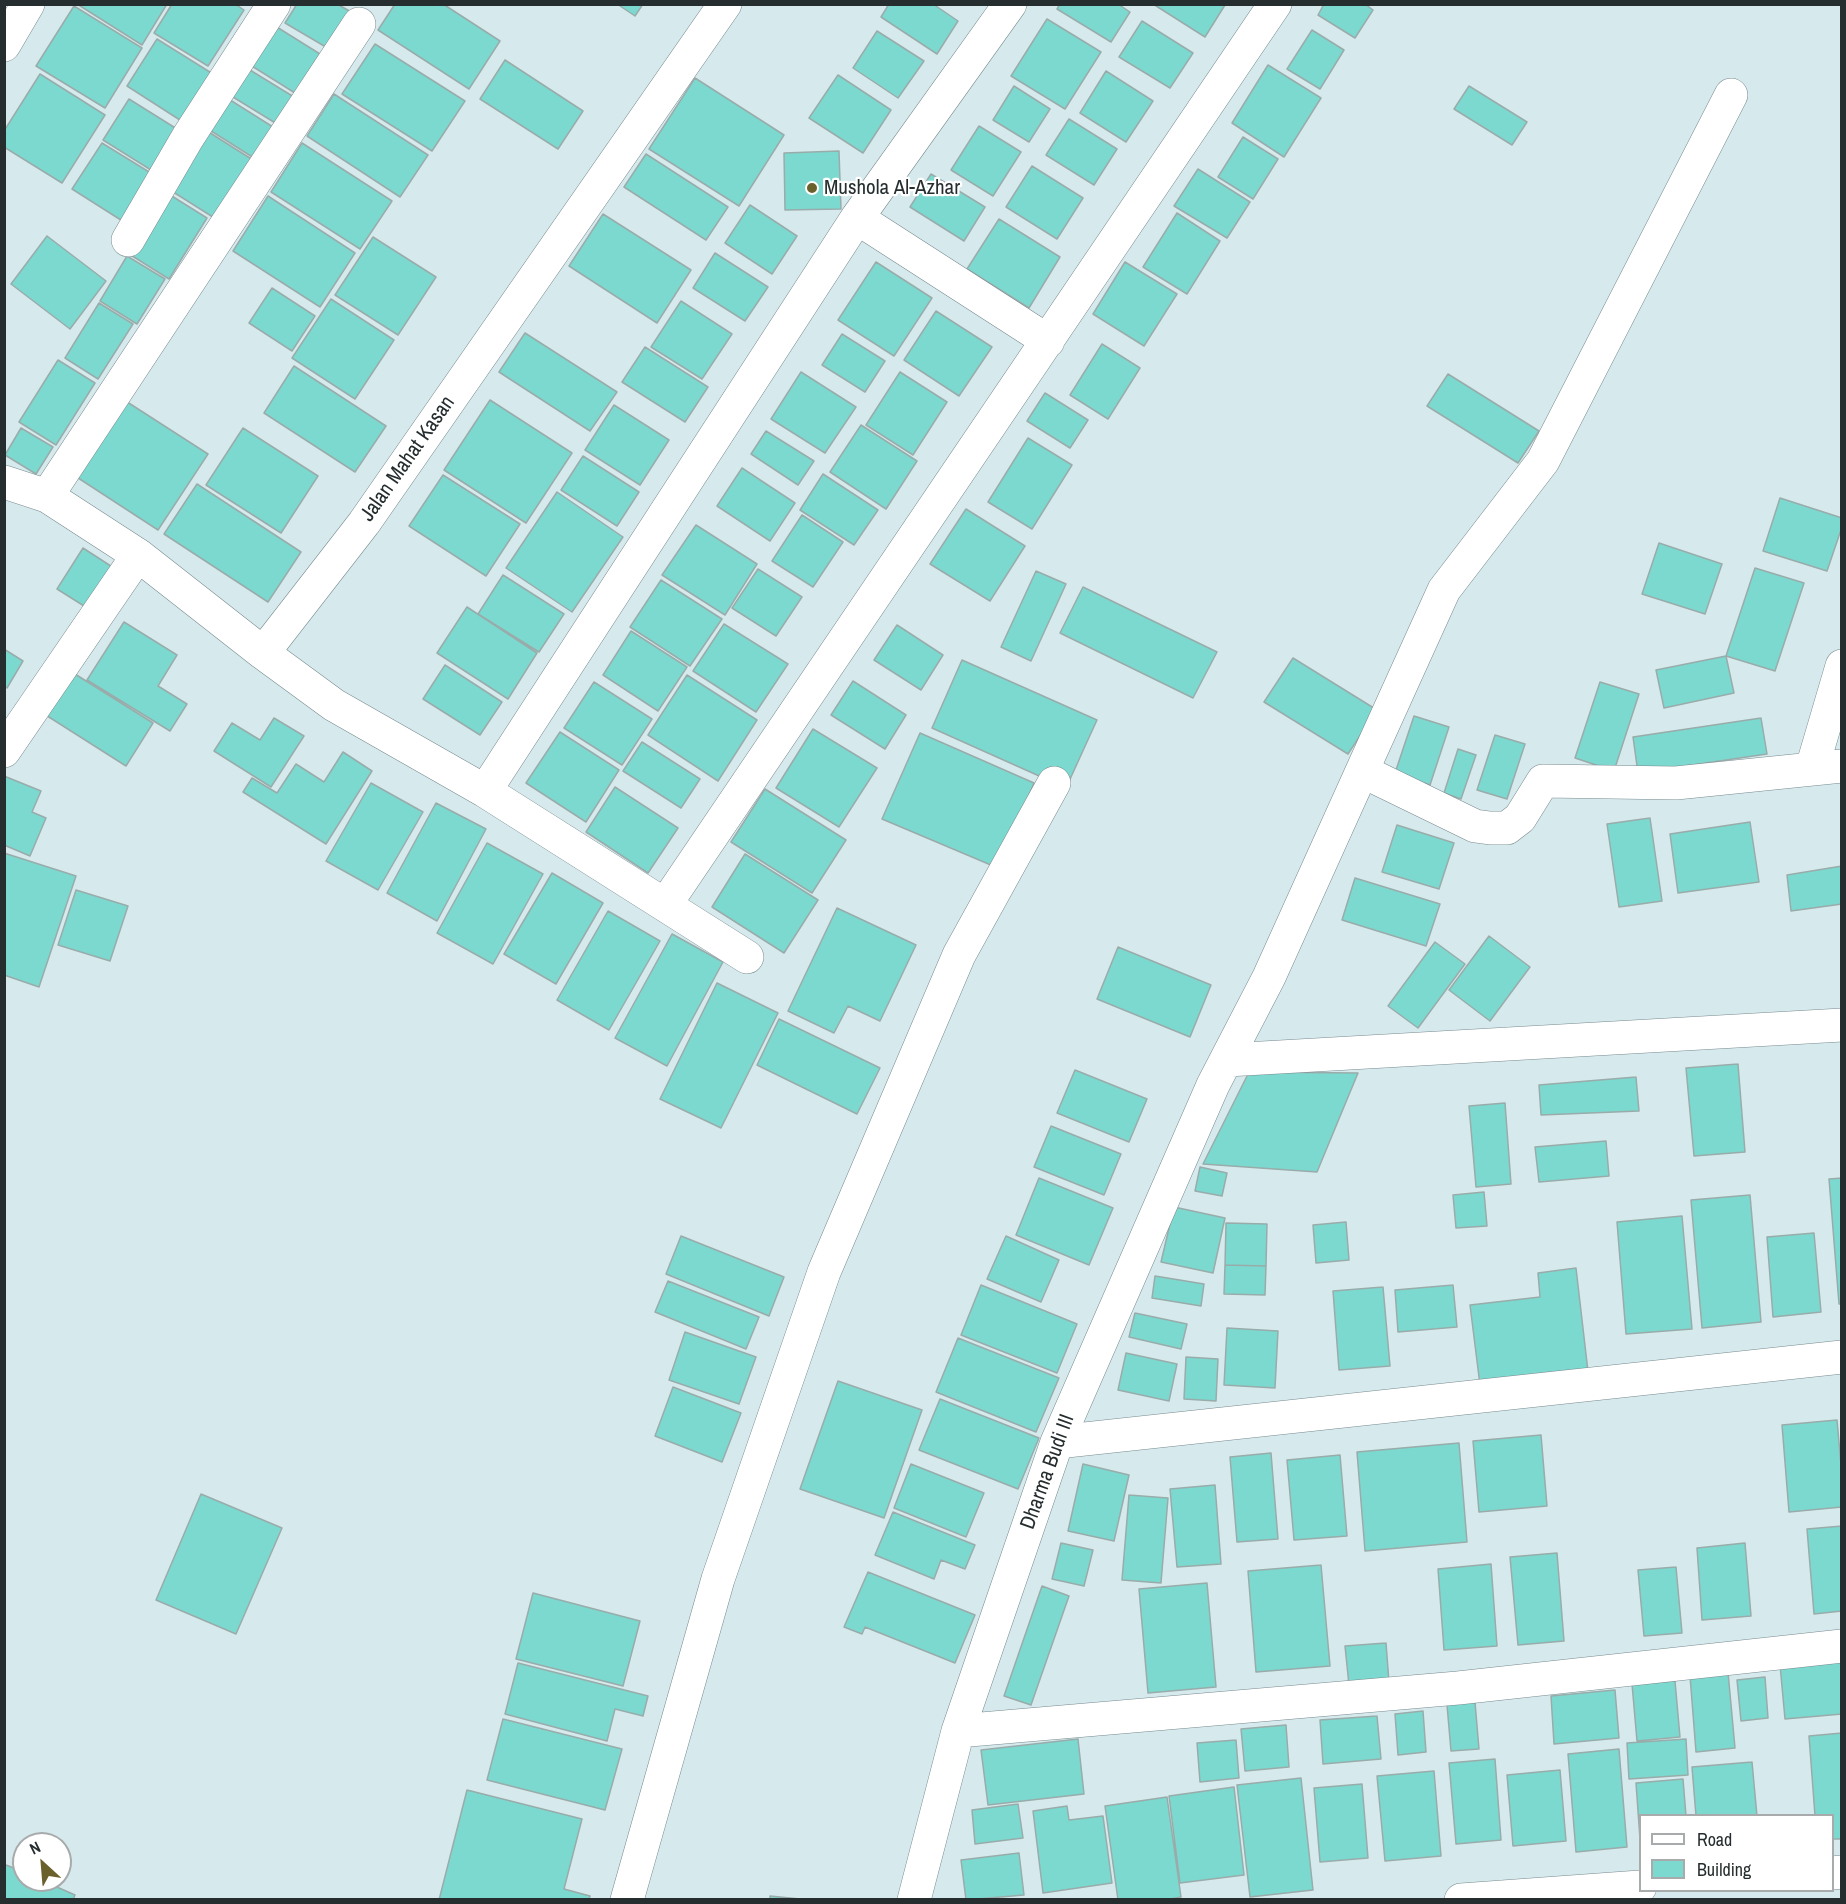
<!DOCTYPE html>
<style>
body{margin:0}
#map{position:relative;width:1846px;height:1904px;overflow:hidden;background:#d6eaee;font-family:"Archivo Narrow",sans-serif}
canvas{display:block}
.frame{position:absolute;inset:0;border:6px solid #252d2e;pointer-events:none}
.legend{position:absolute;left:1639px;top:1814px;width:195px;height:78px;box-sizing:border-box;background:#fff;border:2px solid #a8abab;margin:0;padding:8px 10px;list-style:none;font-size:18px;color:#252d2e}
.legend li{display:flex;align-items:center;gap:12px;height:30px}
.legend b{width:30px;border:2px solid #a8abab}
.north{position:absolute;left:12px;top:1832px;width:60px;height:60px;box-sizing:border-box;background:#fff;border:2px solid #a8abab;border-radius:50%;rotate:334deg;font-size:16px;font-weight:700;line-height:24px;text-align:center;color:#252d2e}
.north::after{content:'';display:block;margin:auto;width:21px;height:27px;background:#6a602c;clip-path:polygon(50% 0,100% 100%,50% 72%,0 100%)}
</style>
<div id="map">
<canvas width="1846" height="1904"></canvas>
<div class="frame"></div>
<ul class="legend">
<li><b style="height:8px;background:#fff"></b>Road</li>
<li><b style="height:16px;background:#7bd9d0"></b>Building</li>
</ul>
<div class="north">N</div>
</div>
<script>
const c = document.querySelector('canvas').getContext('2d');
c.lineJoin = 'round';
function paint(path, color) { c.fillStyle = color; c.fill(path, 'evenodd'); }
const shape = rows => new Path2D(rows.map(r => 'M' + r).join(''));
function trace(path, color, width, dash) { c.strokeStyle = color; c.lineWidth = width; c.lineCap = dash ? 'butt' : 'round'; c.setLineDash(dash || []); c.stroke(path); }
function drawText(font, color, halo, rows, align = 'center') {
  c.font = font + ' "Archivo Narrow",sans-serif'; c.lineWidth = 4.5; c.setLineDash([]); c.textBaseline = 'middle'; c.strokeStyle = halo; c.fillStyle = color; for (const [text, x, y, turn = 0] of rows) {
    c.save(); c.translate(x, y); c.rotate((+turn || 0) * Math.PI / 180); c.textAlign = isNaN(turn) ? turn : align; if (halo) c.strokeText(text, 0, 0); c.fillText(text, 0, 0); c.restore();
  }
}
const building = shape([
 [77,4,167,4,142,45,77,4],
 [172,4,235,4,244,10,208,66,154,33,172,4],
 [297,4,337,4,353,13,331,50,285,23,297,4],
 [395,4,443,4,500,41,469,89,378,30,395,4],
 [617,4,643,4,635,16,617,4],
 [889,4,933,4,958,21,937,54,881,17,889,4],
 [1060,4,1118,4,1130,12,1111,42,1057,9,1060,4],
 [1153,4,1224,4,1225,5,1205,37,1153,4],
 [1324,4,1365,4,1373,10,1355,38,1318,15,1324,4],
 [74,6,142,48,105,108,36,66,74,6],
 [1047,19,1101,52,1065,109,1011,76,1047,19],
 [1142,21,1193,53,1170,88,1119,57,1142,21],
 [272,24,320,54,295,93,247,63,272,24],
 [1312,30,1344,50,1320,89,1287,69,1312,30],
 [877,31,924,61,898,98,853,68,877,31],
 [157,39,213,74,183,122,127,86,157,39],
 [375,44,465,101,432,151,342,94,375,44],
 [505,60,583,111,558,149,480,99,505,60],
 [1268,65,1321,98,1284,157,1232,123,1268,65],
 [245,67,294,97,277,124,228,94,245,67],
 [1106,71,1153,101,1126,142,1080,113,1106,71],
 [40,74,105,115,62,183,4,147,4,131,40,74],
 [838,75,891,110,863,153,809,118,838,75],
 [695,78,784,135,739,206,649,149,695,78],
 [1014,86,1050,109,1029,142,993,120,1014,86],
 [1469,86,1527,122,1512,145,1454,109,1469,86],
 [334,94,428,155,400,197,307,136,334,94],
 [227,98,273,127,254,158,208,129,227,98],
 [129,99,177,129,151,170,103,140,129,99],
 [1069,119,1117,149,1094,185,1046,155,1069,119],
 [979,126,1021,152,993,196,951,170,979,126],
 [207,131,253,160,216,219,170,190,207,131],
 [1243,137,1278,159,1253,199,1218,177,1243,137],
 [102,143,154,175,124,222,72,189,102,143],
 [302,143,392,201,360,249,271,192,302,143],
 [839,151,841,209,785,210,784,153,839,151],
 [646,154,728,207,706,240,624,187,646,154],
 [1032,166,1083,198,1057,239,1006,207,1032,166],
 [1198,169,1250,202,1227,238,1174,206,1198,169],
 [931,174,985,207,964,241,910,207,931,174],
 [167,193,207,218,169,279,129,254,167,193],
 [268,196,355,253,320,307,233,251,268,196],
 [750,205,797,236,772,274,725,243,750,205],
 [1177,213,1220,241,1187,294,1143,267,1177,213],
 [603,214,691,270,657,323,569,266,603,214],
 [999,219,1060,257,1029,308,967,269,999,219],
 [47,236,106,281,70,329,11,284,47,236],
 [373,237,436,277,398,335,335,295,373,237],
 [715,253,768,287,745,321,693,288,715,253],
 [127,256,165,279,137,324,100,301,127,256],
 [876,262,932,298,894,356,838,320,876,262],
 [1125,262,1177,294,1144,346,1093,314,1125,262],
 [272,288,315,316,292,351,249,323,272,288],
 [331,299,394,340,355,399,292,358,331,299],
 [681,301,732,334,702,379,651,347,681,301],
 [99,303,133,324,98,379,65,358,99,303],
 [936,311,992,347,959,396,904,360,936,311],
 [525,333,617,392,590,431,499,372,525,333],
 [842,334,885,361,865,392,822,365,842,334],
 [1102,344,1140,368,1108,419,1070,395,1102,344],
 [645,347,708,387,685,422,622,382,645,347],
 [58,360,95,383,56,445,19,422,58,360],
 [294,366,386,426,355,472,264,413,294,366],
 [801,372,856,407,825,453,771,419,801,372],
 [900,372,947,402,913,455,866,425,900,372],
 [1448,374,1539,431,1518,463,1427,406,1448,374],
 [1045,393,1088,420,1070,448,1027,421,1045,393],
 [121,398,208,454,158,530,72,474,121,398],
 [490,400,572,453,526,523,444,470,490,400],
 [614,405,669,440,640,485,585,450,614,405],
 [861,425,917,461,886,509,830,472,861,425],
 [21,428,53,447,36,474,5,455,21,428],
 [243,428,318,476,281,533,206,485,243,428],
 [766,431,814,461,798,485,751,454,766,431],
 [1028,438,1072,465,1032,529,988,502,1028,438],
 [583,456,639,492,617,526,561,490,583,456],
 [742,468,795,503,770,541,717,506,742,468],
 [823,474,878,510,854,545,800,510,823,474],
 [443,475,520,524,486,576,409,526,443,475],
 [197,484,301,552,268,602,164,534,197,484],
 [557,492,623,537,572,612,506,568,557,492],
 [1780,498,1842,518,1842,527,1827,571,1763,551,1780,498],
 [966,509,1025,546,990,601,930,564,966,509],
 [802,515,843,542,813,587,772,561,802,515],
 [696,525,757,564,725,615,662,575,696,525],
 [1659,543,1722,564,1705,614,1642,594,1659,543],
 [83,548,117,570,92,611,57,589,83,548],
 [1755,568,1804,583,1775,671,1726,656,1755,568],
 [758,569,802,597,776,636,732,608,758,569],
 [1036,571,1066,584,1031,661,1001,647,1036,571],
 [503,575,564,614,539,652,478,614,503,575],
 [661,580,722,619,690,666,630,627,661,580],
 [1083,587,1217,652,1193,698,1060,633,1083,587],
 [467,607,537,653,508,699,437,653,467,607],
 [124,622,177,655,158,686,187,704,170,731,87,680,124,622],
 [724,624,788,664,756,712,693,671,724,624],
 [897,625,943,655,921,690,874,660,897,625],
 [631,631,687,667,658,711,603,675,631,631],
 [4,649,23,661,7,688,4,686,4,649],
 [1726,656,1734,693,1664,708,1656,670,1726,656],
 [1293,658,1377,710,1348,754,1264,702,1293,658],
 [962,660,1097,720,1066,788,932,728,962,660],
 [445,665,502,702,480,735,423,699,445,665],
 [67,669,153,723,126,766,41,712,67,669],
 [687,675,757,720,718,781,648,735,687,675],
 [853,681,906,715,885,749,831,715,853,681],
 [594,682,652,719,622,765,564,728,594,682],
 [1600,682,1639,694,1614,771,1575,758,1600,682],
 [1414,716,1449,727,1430,785,1395,773,1414,716],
 [274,718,304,736,271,787,214,751,232,723,260,740,274,718],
 [1761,718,1767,754,1638,773,1633,737,1761,718],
 [813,729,877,768,839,827,776,788,813,729],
 [560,732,619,770,586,822,526,783,560,732],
 [920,733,1034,783,998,868,882,819,920,733],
 [1495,735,1525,744,1507,799,1477,790,1495,735],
 [642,742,700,779,681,808,623,771,642,742],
 [1458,749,1476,755,1461,799,1444,793,1458,749],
 [343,752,372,771,326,844,243,792,252,778,277,793,296,764,324,782,343,752],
 [4,776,41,791,32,812,46,818,30,856,4,845,4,776],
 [371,783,423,812,378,890,326,861,371,783],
 [615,787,678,828,648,873,586,832,615,787],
 [765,789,846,840,812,893,731,842,765,789],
 [436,803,486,829,437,921,387,893,436,803],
 [1650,818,1662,901,1619,907,1607,824,1650,818],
 [1750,822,1759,882,1678,893,1670,834,1750,822],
 [1397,825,1454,843,1439,889,1382,872,1397,825],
 [487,843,543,874,493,964,437,933,487,843],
 [4,853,76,876,39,987,4,975,4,853],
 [745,854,818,900,784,953,712,907,745,854],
 [1842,866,1842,904,1791,911,1787,875,1842,866],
 [552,873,603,903,556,984,504,954,552,873],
 [1355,878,1440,904,1426,946,1342,920,1355,878],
 [76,890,128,906,110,961,58,945,76,890],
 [837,908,916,945,880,1021,848,1006,834,1033,788,1011,837,908],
 [608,911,660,941,609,1030,557,1000,608,911],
 [672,934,723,962,667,1066,615,1038,672,934],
 [1489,936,1530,967,1490,1021,1449,990,1489,936],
 [1435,942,1465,964,1418,1028,1388,1006,1435,942],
 [1118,947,1211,985,1190,1037,1097,999,1118,947],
 [717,983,778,1013,721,1128,660,1099,717,983],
 [779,1019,880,1068,857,1114,757,1065,779,1019],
 [1738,1064,1745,1152,1694,1156,1686,1068,1738,1064],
 [1075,1070,1147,1099,1129,1142,1057,1113,1075,1070],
 [1249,1072,1358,1073,1317,1172,1203,1164,1249,1072],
 [1636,1077,1639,1111,1541,1115,1539,1085,1636,1077],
 [1505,1103,1511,1184,1476,1187,1469,1106,1505,1103],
 [1051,1126,1121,1154,1104,1195,1034,1167,1051,1126],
 [1606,1141,1609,1176,1539,1182,1535,1147,1606,1141],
 [1200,1167,1227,1173,1222,1196,1195,1191,1200,1167],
 [1039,1178,1113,1208,1089,1265,1016,1235,1039,1178],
 [1842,1178,1842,1304,1839,1304,1829,1179,1842,1178],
 [1484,1192,1487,1226,1456,1228,1453,1195,1484,1192],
 [1750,1195,1761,1322,1702,1328,1691,1200,1750,1195],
 [1174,1207,1225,1218,1213,1273,1161,1262,1174,1207],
 [1682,1216,1692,1329,1626,1334,1617,1222,1682,1216],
 [1346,1222,1349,1260,1316,1263,1313,1225,1346,1222],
 [1226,1223,1267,1224,1266,1266,1225,1265,1226,1223],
 [1814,1233,1821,1312,1773,1317,1767,1237,1814,1233],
 [681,1236,784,1277,769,1316,666,1274,681,1236],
 [1006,1236,1059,1260,1041,1302,987,1279,1006,1236],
 [1225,1265,1266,1266,1265,1295,1224,1294,1225,1265],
 [1576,1268,1589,1380,1481,1393,1470,1305,1540,1297,1538,1273,1576,1268],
 [1155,1276,1204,1284,1201,1306,1152,1298,1155,1276],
 [668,1281,759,1317,746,1349,655,1312,668,1281],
 [981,1285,1077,1324,1057,1373,961,1335,981,1285],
 [1453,1285,1457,1327,1398,1332,1395,1290,1453,1285],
 [1383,1287,1390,1366,1339,1370,1333,1291,1383,1287],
 [1135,1313,1187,1324,1181,1349,1129,1337,1135,1313],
 [1227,1328,1278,1331,1275,1388,1224,1385,1227,1328],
 [685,1332,756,1357,739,1404,669,1380,685,1332],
 [958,1338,1059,1378,1036,1432,936,1392,958,1338],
 [1126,1353,1177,1364,1169,1401,1118,1390,1126,1353],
 [1186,1357,1218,1359,1216,1401,1184,1399,1186,1357],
 [838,1381,922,1410,884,1518,800,1489,838,1381],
 [673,1387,741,1413,722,1462,655,1436,673,1387],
 [940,1399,1039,1438,1018,1489,919,1450,940,1399],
 [1837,1420,1842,1476,1842,1507,1789,1512,1782,1425,1837,1420],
 [1541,1435,1547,1506,1479,1512,1473,1441,1541,1435],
 [1459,1443,1467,1542,1365,1551,1357,1452,1459,1443],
 [1271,1453,1278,1539,1237,1542,1230,1457,1271,1453],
 [1340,1455,1347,1536,1294,1540,1287,1460,1340,1455],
 [911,1464,984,1493,966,1537,894,1508,911,1464],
 [1083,1464,1129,1475,1114,1541,1068,1531,1083,1464],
 [1215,1485,1221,1564,1177,1567,1170,1489,1215,1485],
 [201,1494,282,1528,236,1634,156,1600,201,1494],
 [1129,1495,1168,1498,1161,1583,1122,1580,1129,1495],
 [893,1512,975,1545,965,1569,941,1560,934,1579,875,1555,893,1512],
 [1842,1526,1842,1611,1814,1614,1807,1529,1842,1526],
 [1061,1543,1093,1550,1084,1586,1052,1579,1061,1543],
 [1745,1543,1751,1616,1702,1620,1697,1548,1745,1543],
 [1557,1553,1564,1641,1518,1645,1510,1557,1557,1553],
 [1491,1564,1497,1646,1444,1650,1438,1569,1491,1564],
 [1321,1565,1330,1666,1256,1672,1248,1571,1321,1565],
 [1676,1567,1682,1633,1644,1636,1638,1570,1676,1567],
 [868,1572,975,1615,955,1663,865,1627,862,1634,844,1627,868,1572],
 [1207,1583,1216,1687,1148,1693,1139,1589,1207,1583],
 [1042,1586,1069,1596,1031,1705,1004,1696,1042,1586],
 [533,1593,640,1621,623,1686,516,1659,533,1593],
 [1386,1643,1389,1682,1349,1685,1345,1646,1386,1643],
 [1842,1660,1842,1714,1785,1719,1780,1665,1842,1660],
 [518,1663,648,1696,643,1716,615,1709,607,1741,505,1714,518,1663],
 [1728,1672,1735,1748,1696,1752,1690,1676,1728,1672],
 [1765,1677,1768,1718,1741,1721,1737,1680,1765,1677],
 [1675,1681,1680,1737,1637,1741,1632,1684,1675,1681],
 [1615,1690,1619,1738,1554,1744,1551,1696,1615,1690],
 [1475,1702,1479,1749,1451,1751,1447,1705,1475,1702],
 [1423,1711,1426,1752,1398,1755,1395,1714,1423,1711],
 [1377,1716,1381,1759,1323,1764,1320,1720,1377,1716],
 [503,1719,622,1749,605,1810,487,1780,503,1719],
 [1286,1725,1289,1767,1245,1771,1241,1729,1286,1725],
 [1842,1733,1842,1839,1832,1839,1832,1816,1815,1816,1809,1736,1842,1733],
 [1078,1739,1084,1794,988,1805,981,1750,1078,1739],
 [1686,1739,1688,1775,1629,1779,1627,1743,1686,1739],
 [1236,1740,1239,1778,1200,1782,1197,1743,1236,1740],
 [1619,1749,1627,1847,1576,1852,1568,1754,1619,1749],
 [1495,1759,1501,1840,1456,1844,1449,1763,1495,1759],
 [1752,1762,1757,1816,1696,1816,1692,1767,1752,1762],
 [1560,1770,1566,1841,1513,1846,1507,1775,1560,1770],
 [1434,1771,1441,1856,1385,1861,1377,1776,1434,1771],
 [1301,1778,1313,1890,1250,1897,1237,1785,1301,1778],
 [1683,1779,1686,1816,1640,1816,1640,1839,1636,1783,1683,1779],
 [1362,1784,1368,1858,1320,1862,1314,1788,1362,1784],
 [1234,1787,1244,1875,1180,1883,1169,1796,1234,1787],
 [467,1790,582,1819,564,1889,590,1896,589,1900,439,1900,467,1790],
 [1167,1797,1181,1897,1165,1900,1118,1900,1105,1806,1167,1797],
 [1018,1804,1023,1838,975,1844,972,1810,1018,1804],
 [1067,1806,1069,1820,1103,1816,1112,1883,1043,1893,1033,1811,1067,1806],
 [1019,1853,1024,1895,966,1900,961,1860,1019,1853],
 [6,1865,24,1872,24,1880,41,1880,75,1895,73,1900,4,1900,4,1869,6,1865],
 [770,1896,810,1900,770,1900,770,1896]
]);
paint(building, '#7bd9d0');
trace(building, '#99acaa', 1.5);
const minor = shape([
 [4,45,28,4],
 [857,218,1048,341],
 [128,240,188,137,274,4],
 [4,482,47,496,138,555,263,653,364,523,725,4],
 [47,496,359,24],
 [263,653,334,705,485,791,747,957],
 [4,751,138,555],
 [1812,768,1842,666],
 [1362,771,1444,590,1543,461,1731,95],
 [485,791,857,218,1010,4],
 [665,905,1275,4],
 [1227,1060,1842,1025],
 [1057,1442,1842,1357],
 [958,1731,1458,1688,1842,1646],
 [1832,1873,1842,1872],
 [627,1900,718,1579,824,1272,959,955,1054,783],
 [914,1900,958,1731,1057,1442,1213,1085,1269,977,1362,771,1475,826,1490,828,1507,828,1520,818,1543,781,1676,783,1842,766],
 [1461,1900,1640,1887]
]);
trace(minor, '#788a8e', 34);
trace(minor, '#fff', 33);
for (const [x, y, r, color] of [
 [812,188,6,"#6a602c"]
]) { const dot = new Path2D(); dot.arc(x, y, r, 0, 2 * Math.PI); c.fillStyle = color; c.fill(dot); trace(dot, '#fff', 2); }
drawText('21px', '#252d2e', '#fff', [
 ["Mushola Al-Azhar",824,188]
], 'left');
drawText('21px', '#252d2e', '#fff', [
 ["Jalan Mahat Kasan",408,459,-55],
 ["Dharma Budi III",1048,1472,-70]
]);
</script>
